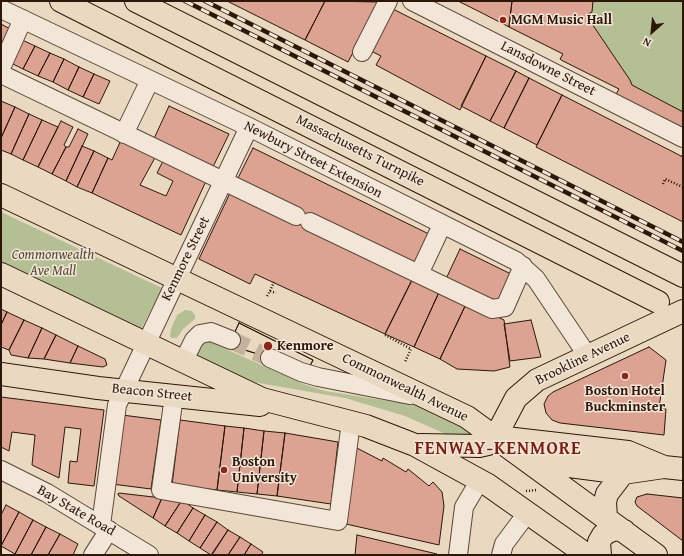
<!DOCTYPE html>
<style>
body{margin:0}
#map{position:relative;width:684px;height:556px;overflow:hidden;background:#ead9c1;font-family:"Gentium Book Plus",serif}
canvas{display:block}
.frame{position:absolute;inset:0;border:2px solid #2c1709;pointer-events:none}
.north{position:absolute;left:632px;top:12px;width:40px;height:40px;-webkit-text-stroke:3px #f1e6d7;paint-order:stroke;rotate:207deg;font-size:11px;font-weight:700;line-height:16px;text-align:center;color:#2c1709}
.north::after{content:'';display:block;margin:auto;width:14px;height:18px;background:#2c1709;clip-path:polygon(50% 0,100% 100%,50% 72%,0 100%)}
</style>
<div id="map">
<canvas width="684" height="556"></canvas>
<div class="frame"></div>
<div class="north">N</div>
</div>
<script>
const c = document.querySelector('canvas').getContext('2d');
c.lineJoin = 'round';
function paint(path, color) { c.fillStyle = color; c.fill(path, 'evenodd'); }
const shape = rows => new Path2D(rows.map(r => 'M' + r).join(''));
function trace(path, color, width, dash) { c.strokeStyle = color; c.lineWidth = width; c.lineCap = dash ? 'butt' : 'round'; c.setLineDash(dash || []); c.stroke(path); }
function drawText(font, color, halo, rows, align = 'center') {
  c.font = font + ' "Gentium Book Plus",serif'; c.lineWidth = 3; c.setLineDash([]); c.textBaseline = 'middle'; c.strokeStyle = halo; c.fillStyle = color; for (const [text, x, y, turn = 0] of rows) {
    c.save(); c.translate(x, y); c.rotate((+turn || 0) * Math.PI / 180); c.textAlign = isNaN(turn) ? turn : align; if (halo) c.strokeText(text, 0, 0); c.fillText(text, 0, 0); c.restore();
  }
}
paint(shape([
 [512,1,683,1,683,130,615,96,619,89,563,61,560,59,562,54,509,27],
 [1,212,162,288,140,331,1,265],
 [185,310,192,311,195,315,195,319,183,329,177,338,172,338,170,337,171,329,177,315],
 [208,341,306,385,325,391,414,405,482,437,450,436,405,416,345,398,253,382,198,356,199,349,203,343]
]), '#b5bf94');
const building = shape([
 [227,1,325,1,305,40,227,1],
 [325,1,380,2,348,62,305,40,325,1],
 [458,1,512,1,509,27,482,13,458,1],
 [512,1,593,1,592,12,586,15,630,80,632,85,683,112,683,130,615,96,619,89,563,61,560,59,563,54,509,27,512,1],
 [391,8,486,56,460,110,376,65,381,56,369,50,391,8],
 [1,24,14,31,1,58,1,24],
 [20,39,35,46,23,69,9,62,20,39],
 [35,46,50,53,38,76,23,69,35,46],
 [50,53,64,59,53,82,38,76,50,53],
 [486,56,516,71,490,121,461,106,486,56],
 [64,59,79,67,68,90,53,82,64,59],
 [79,67,94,74,83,97,68,90,79,67],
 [516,71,529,78,504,128,490,121,516,71],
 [94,74,110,81,99,104,83,97,94,74],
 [529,78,562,95,537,145,504,128,529,78],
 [562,95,683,157,683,222,536,147,562,95],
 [1,101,15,107,1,138,1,101],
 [169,106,229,134,211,171,152,143,169,106],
 [15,107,29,114,11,154,1,150,1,138,15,107],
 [29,114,42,120,23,160,11,154,29,114],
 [42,120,58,127,38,167,23,160,42,120],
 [61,121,73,127,64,145,66,147,52,174,38,167,61,121],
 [78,129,88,134,66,181,52,174,66,147,69,147,78,129],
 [122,138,157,154,140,185,166,196,173,181,157,173,164,159,207,179,181,235,92,193,108,158,112,160,122,138],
 [82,146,94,151,77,187,66,181,82,146],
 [253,148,433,236,417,268,236,182,253,148],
 [94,151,108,158,92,193,77,187,94,151],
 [231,191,413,278,385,334,255,274,250,284,199,259,231,191],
 [460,249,515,276,502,302,494,305,445,281,460,249],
 [413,278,440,290,414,347,385,334,413,278],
 [440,290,467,302,440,359,414,347,440,290],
 [467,302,504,320,510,367,494,371,457,369,440,359,467,302],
 [1,309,7,312,1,325,1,309],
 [7,312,24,320,9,350,1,347,1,325,7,312],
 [24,320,42,328,28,358,11,355,9,350,24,320],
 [531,320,541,357,510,361,504,324,531,320],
 [239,323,313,360,308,370,229,345,239,323],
 [239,323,313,360,308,370,229,345,239,323],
 [42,328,56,335,44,359,28,358,42,328],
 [56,335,78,346,70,363,44,359,56,335],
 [78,346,105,359,107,365,103,367,70,363,78,346],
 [649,347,666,360,659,408,666,409,664,435,560,423,552,420,546,413,544,404,548,396,553,392,649,347],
 [1,397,104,410,94,486,68,483,70,461,77,462,81,429,65,427,59,478,32,465,35,435,12,432,9,451,1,447,1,397],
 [122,415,161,420,151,489,112,484,122,415],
 [180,420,225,426,217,490,172,485,180,420],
 [225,426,244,428,237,492,217,490,225,426],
 [244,428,264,431,257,494,237,492,244,428],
 [264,431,285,433,277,496,257,494,264,431],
 [285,433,338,442,331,504,277,496,285,433],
 [353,446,382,461,383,458,406,472,408,469,429,486,433,482,442,492,444,506,439,545,346,524,353,446],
 [118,494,119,493,162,498,153,518,119,496,118,494],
 [647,494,683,498,683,541,637,506,635,502,637,497,647,494],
 [162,498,182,500,165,526,153,518,162,498],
 [182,500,193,508,177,533,165,526,182,500],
 [6,505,19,512,1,546,1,515,6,505],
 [193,508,205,515,189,541,177,533,193,508],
 [19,512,33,520,15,554,1,546,19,512],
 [205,515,217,522,200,548,189,541,205,515],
 [33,520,46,527,31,555,17,555,15,554,33,520],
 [217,522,228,530,211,555,200,548,217,522],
 [46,527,60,534,48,555,31,555,46,527],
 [228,530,240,537,228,555,212,555,228,530],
 [60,534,78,544,73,555,48,555,60,534],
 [357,535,437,554,437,555,355,555,357,535],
 [240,537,251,544,244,555,228,555,240,537],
 [251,544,263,552,261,555,244,555,251,544]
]);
paint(building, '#dca393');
trace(building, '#2c1709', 1);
trace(shape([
 [231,340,270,358]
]), '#c4b29c', 18, [18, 9]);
const minor = shape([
 [412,1,683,138],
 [1,9,249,127,516,261,536,279,587,355],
 [362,52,388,1],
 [1,68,23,19],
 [1,74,296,216],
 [124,134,150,80],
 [310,222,492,309,505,307,523,266],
 [419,274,442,225],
 [270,358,301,372,318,377,410,395],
 [183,362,194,340,200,334,211,332,231,340],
 [174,396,161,490,338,521,351,422],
 [1,470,47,493,149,555],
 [101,525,117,405,249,127],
 [93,555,109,530],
 [458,555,464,507,480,480],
 [501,555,504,544,528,512]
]);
const major = shape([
 [1,195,467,417,656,555],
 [1,274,262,399,366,426,415,445,488,485,587,555],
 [1,374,98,388,260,405],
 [497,437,628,452,664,467,683,469],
 [420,445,479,446,488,444,496,436,516,398,537,380,683,311],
 [531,461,623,473,664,467],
 [606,518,605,502,607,494,623,473],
 [600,555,599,542,603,535,610,531,616,529,624,531]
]);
const highway = shape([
 [61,1,658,302],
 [136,1,683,276]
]);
trace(minor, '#5c4837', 20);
trace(major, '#2c1709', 24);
trace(highway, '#2c1709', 24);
trace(shape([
 [682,157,683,156],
 [663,184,665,179,683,187],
 [270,291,274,282],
 [267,296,270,291,276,293],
 [385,335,411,349,405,362],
 [526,491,537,490]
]), '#2c1709', 2.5, [1, 2]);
trace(minor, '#f1e6d7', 18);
trace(major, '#ead9c1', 22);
trace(highway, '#ead9c1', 22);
const rail = shape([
 [185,1,683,251],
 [205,1,683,242]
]);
trace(rail, '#2c1709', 4.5);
trace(rail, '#f1e6d7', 3, [9]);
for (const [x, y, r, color] of [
 [503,20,4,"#8f2418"],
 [268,346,5,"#8f2418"],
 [625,376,4,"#8f2418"],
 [224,470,4,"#8f2418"]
]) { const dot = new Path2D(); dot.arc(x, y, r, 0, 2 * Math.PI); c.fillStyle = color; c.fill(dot); trace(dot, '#f1e6d7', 1.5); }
drawText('bold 14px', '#2c1709', '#f1e6d7', [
 ["MGM Music Hall",511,20],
 ["Kenmore",277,346],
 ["Boston Hotel",625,391,"center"],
 ["Buckminster",625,407,"center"],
 ["Boston",232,462],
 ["University",232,478]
], 'left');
drawText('14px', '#2c1709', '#f1e6d7', [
 ["Lansdowne Street",548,69,27],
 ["Massachusetts Turnpike",360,151,27],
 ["Newbury Street Extension",313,160,27],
 ["Kenmore Street",186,259,-64],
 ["Brookline Avenue",583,359,-26],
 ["Commonwealth Avenue",405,388,26],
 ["Beacon Street",152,393,6],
 ["Bay State Road",76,511,30]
]);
drawText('italic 14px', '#554933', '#f1e6d7', [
 ["Commonwealth",53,255],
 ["Ave Mall",53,271]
]);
c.letterSpacing = '1px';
drawText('bold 18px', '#7a1f14', '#f1e6d7', [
 ["FENWAY-KENMORE",498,449]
]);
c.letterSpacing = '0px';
</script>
